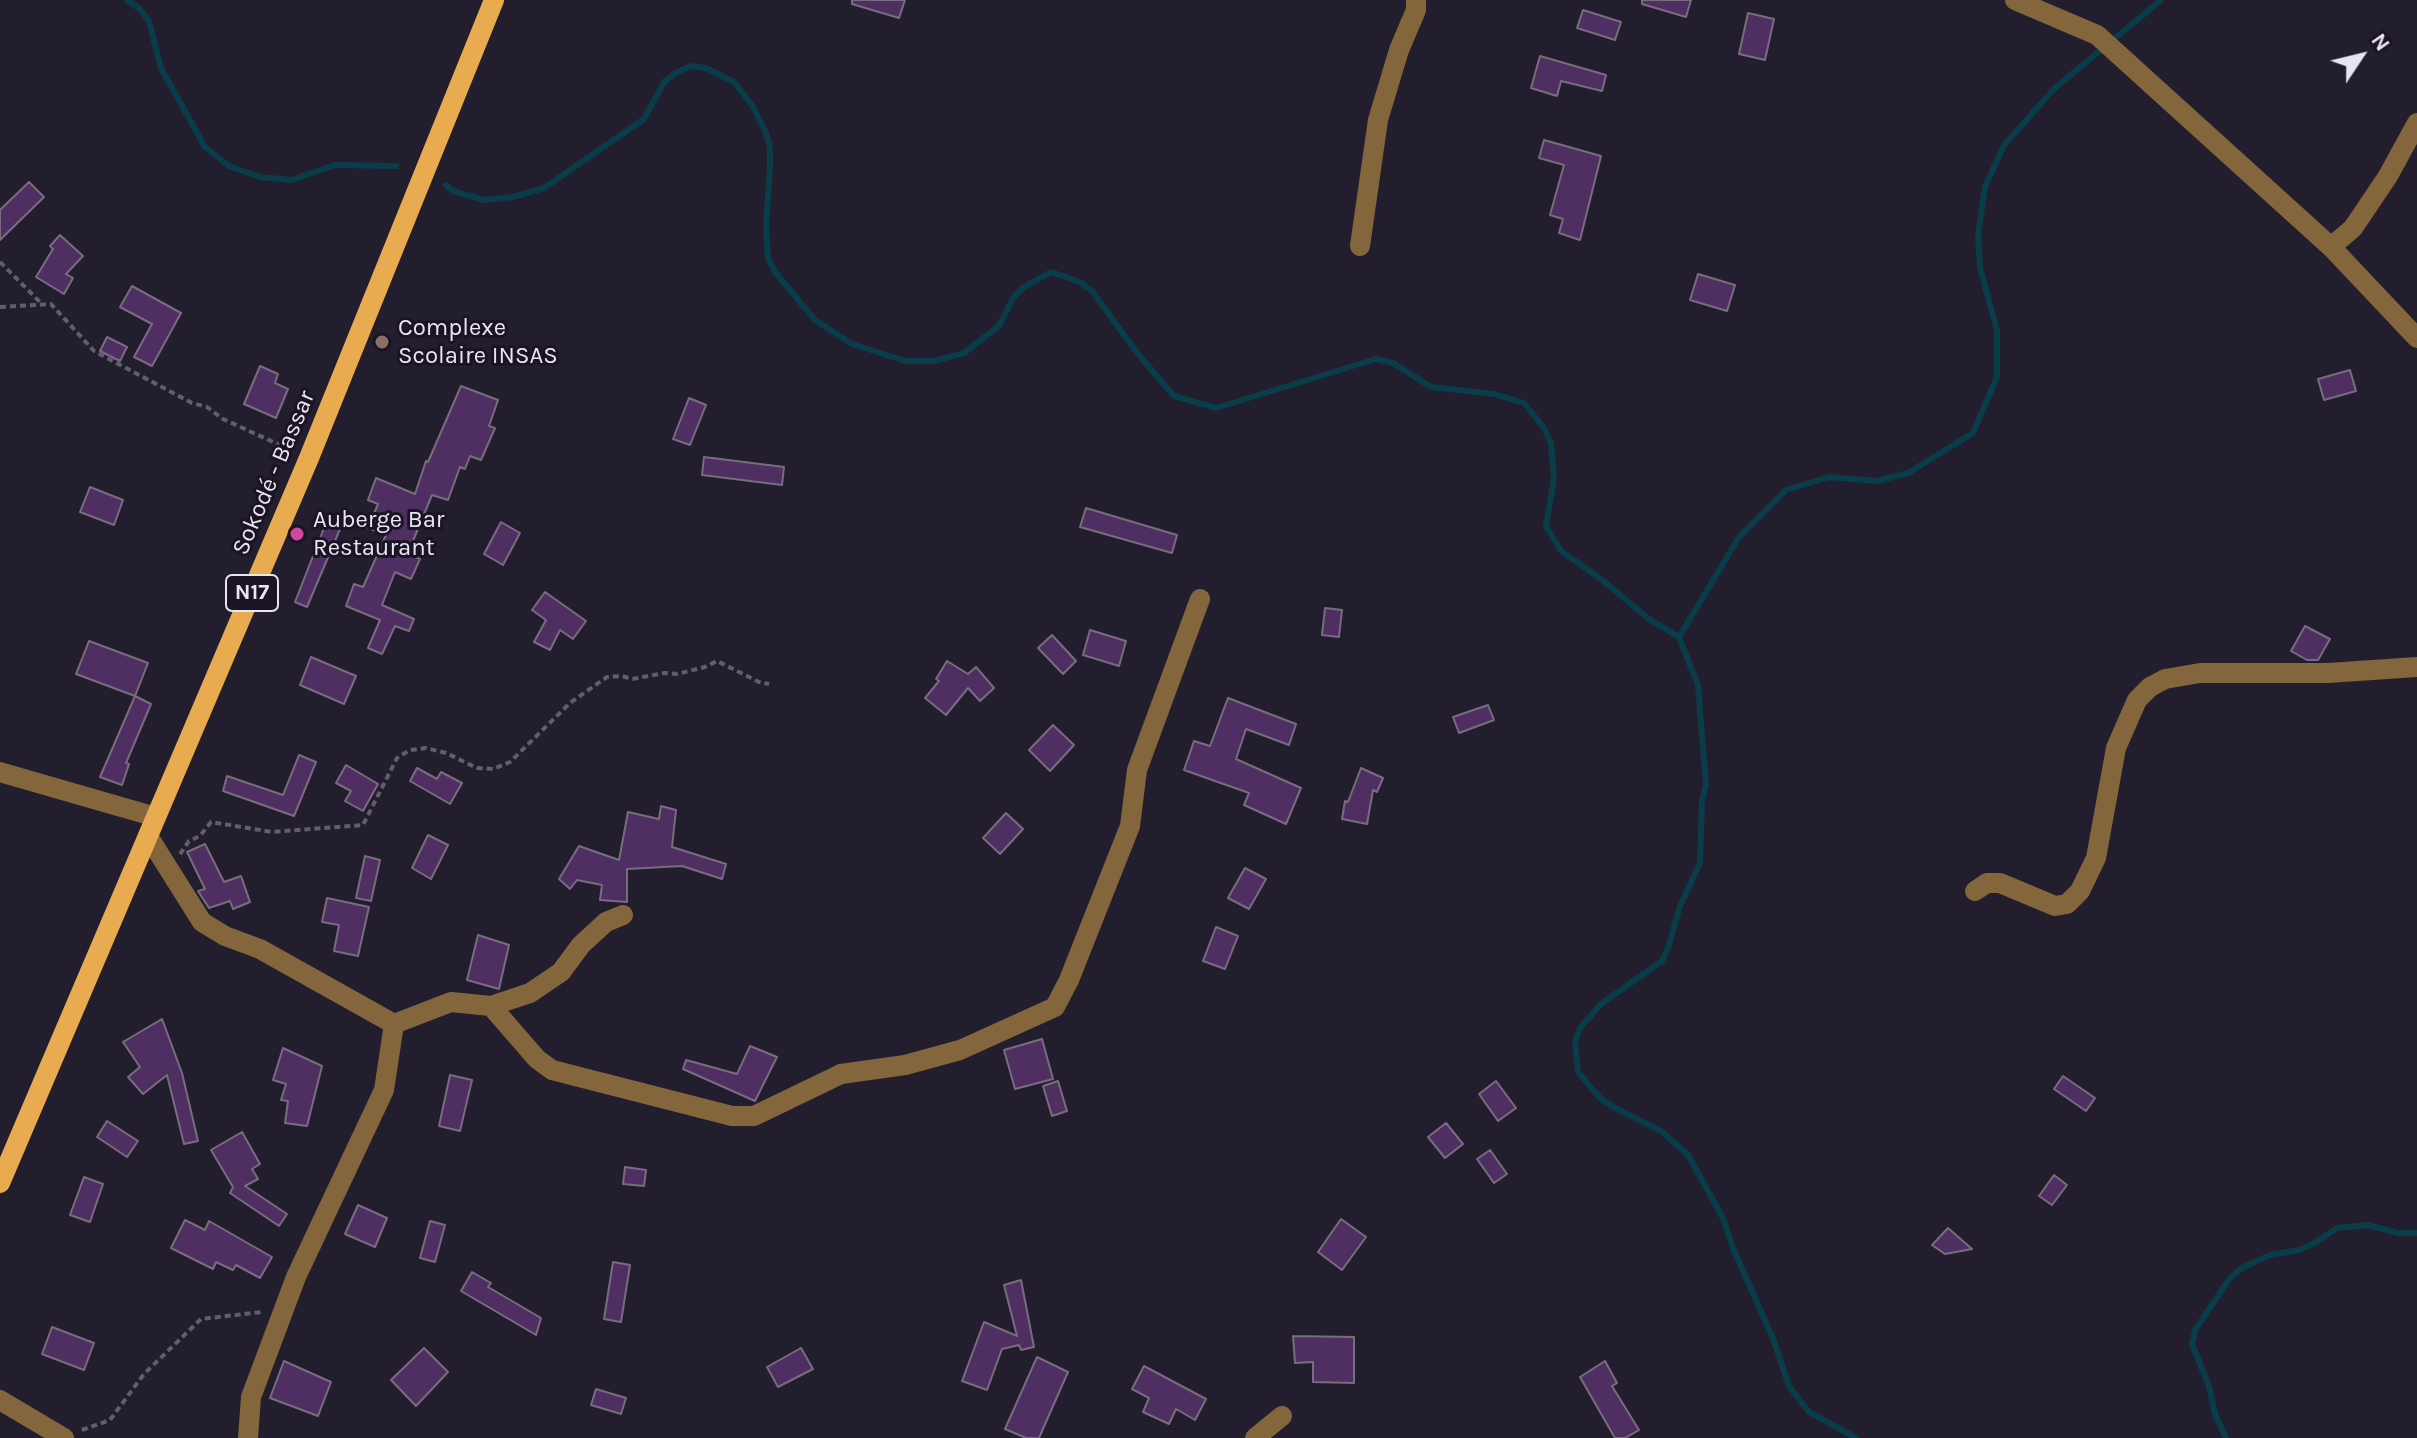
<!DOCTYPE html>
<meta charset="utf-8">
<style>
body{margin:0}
#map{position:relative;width:2417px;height:1438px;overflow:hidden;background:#231e2e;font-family:Karla,sans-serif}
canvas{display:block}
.north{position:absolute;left:2321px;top:16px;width:80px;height:80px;-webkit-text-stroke:6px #1a1424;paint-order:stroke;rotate:55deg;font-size:22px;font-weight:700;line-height:32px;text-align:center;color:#e8e5f0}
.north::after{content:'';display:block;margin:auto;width:28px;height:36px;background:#e8e5f0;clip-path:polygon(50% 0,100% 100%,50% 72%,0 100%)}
</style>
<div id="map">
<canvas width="2417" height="1438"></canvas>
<div class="north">N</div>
</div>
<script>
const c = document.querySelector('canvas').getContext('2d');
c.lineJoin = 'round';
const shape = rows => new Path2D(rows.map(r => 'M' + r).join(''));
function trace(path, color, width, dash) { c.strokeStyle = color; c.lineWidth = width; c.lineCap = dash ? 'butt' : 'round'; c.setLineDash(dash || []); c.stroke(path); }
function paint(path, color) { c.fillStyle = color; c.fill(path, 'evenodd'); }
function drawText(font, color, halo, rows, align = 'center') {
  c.font = font + ' Karla,sans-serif'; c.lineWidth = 6; c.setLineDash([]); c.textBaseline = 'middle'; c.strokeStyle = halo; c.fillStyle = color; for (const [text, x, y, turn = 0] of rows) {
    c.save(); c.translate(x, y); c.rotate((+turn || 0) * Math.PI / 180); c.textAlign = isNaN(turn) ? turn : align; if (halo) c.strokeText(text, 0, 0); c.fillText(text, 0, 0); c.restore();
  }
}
trace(shape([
 [127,0,140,9,149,21,161,68,205,147,229,166,260,177,291,180,335,165,396,166],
 [446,185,453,191,484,200,513,197,544,188,644,119,664,82,677,72,691,66,706,68,734,82,752,105,766,133,770,147,770,164,766,227,768,258,775,272,815,320,852,344,905,361,934,361,964,353,999,326,1013,298,1024,287,1051,272,1080,282,1092,291,1138,354,1174,396,1216,408,1376,359,1393,363,1431,387,1494,394,1524,403,1544,428,1551,443,1554,479,1546,526,1561,551,1601,579,1649,619,1679,637,1698,685,1706,785,1702,801,1700,863,1680,906,1668,948,1662,961,1601,1004,1580,1028,1575,1042,1578,1072,1600,1098,1613,1107,1661,1131,1688,1155,1723,1218,1733,1248,1774,1341,1789,1386,1809,1412,1856,1438],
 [1679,637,1739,537,1786,490,1829,477,1877,481,1908,473,1973,433,1997,377,1997,330,1980,268,1978,235,1985,187,2004,145,2055,88,2161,0],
 [2226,1438,2215,1414,2209,1386,2192,1344,2195,1330,2230,1278,2242,1268,2270,1255,2299,1250,2313,1244,2337,1228,2368,1225,2398,1233,2417,1233]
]), '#0a3d4a', 6);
const building = shape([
 [852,0,905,0,899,18,852,4,852,0],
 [1642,0,1691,0,1686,17,1642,4,1642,0],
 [1583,10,1621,22,1615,40,1577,28,1583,10],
 [1748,13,1774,19,1765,60,1739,54,1748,13],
 [1540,56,1606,75,1602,91,1561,81,1557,96,1531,88,1540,56],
 [1544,140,1601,156,1580,240,1559,233,1563,219,1550,215,1564,165,1539,158,1544,140],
 [29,182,44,197,0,240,0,210,29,182],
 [60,235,83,256,66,274,73,278,64,294,36,277,53,249,50,246,60,235],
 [1698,274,1735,285,1727,311,1690,300,1698,274],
 [132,286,181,313,152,366,134,357,152,324,120,307,132,286],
 [107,337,127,347,120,361,100,351,107,337],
 [260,366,278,374,275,383,288,389,276,418,244,404,260,366],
 [2350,370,2356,391,2324,400,2318,379,2350,370],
 [461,386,498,400,489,426,495,428,481,460,470,456,465,469,460,467,448,500,432,495,408,553,420,559,411,579,395,572,382,605,414,619,409,631,395,626,382,654,368,648,380,620,346,606,354,584,363,587,386,535,368,528,378,504,368,500,376,478,415,494,426,461,428,462,461,386],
 [689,398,706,405,690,445,673,439,689,398],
 [704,457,784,467,782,485,702,475,704,457],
 [90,487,123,500,114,525,80,512,90,487],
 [1086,508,1177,535,1172,553,1080,527,1086,508],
 [501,522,520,533,503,565,484,554,501,522],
 [326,523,340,529,307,607,295,602,326,523],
 [545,592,586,621,573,639,560,630,550,650,534,642,546,620,532,610,545,592],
 [1325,608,1342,610,1339,637,1322,635,1325,608],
 [2305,626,2330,639,2318,660,2307,660,2291,651,2305,626],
 [1090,630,1126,641,1119,666,1083,655,1090,630],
 [1052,635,1076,661,1063,674,1038,648,1052,635],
 [89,641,148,663,135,696,76,674,89,641],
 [311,657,356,676,344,704,300,685,311,657],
 [947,661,968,674,976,667,994,688,980,701,968,688,946,715,925,698,939,681,936,679,947,661],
 [135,696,151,704,126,763,129,764,122,785,100,777,135,696],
 [1228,698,1296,724,1289,745,1246,729,1236,759,1301,788,1286,824,1244,805,1249,793,1184,770,1194,741,1210,746,1228,698],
 [1488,705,1494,720,1459,733,1453,717,1488,705],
 [1053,725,1074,745,1050,771,1029,750,1053,725],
 [299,755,316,762,294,816,223,791,227,776,283,795,299,755],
 [346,765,378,784,363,811,345,801,351,791,336,783,346,765],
 [417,768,437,779,441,772,462,783,450,804,410,781,417,768],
 [1361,768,1383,778,1377,792,1373,790,1367,824,1342,819,1345,801,1348,802,1361,768],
 [661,806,676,810,672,847,726,864,722,879,682,866,627,869,627,902,600,900,602,885,577,880,570,889,559,879,579,846,619,860,628,812,659,819,661,806],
 [1006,813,1023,829,1000,854,983,838,1006,813],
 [428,835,448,845,431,879,412,868,428,835],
 [205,844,224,882,241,876,250,902,233,909,230,901,209,908,198,891,205,889,187,852,205,844],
 [365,856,380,860,371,901,356,898,365,856],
 [1245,868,1266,879,1249,909,1228,898,1245,868],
 [327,898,369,907,358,956,334,951,339,925,322,922,327,898],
 [1216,927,1238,936,1225,969,1203,961,1216,927],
 [478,935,509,945,499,989,467,980,478,935],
 [162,1019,182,1073,198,1141,184,1144,167,1075,143,1094,128,1077,140,1067,123,1042,162,1019],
 [1042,1039,1053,1079,1015,1089,1004,1050,1042,1039],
 [750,1046,777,1057,755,1101,683,1069,686,1060,737,1074,750,1046],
 [283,1048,322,1066,307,1126,285,1123,288,1101,281,1100,286,1084,273,1080,283,1048],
 [450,1075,472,1080,460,1131,439,1126,450,1075],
 [2063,1076,2095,1098,2086,1111,2054,1089,2063,1076],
 [1058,1081,1067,1111,1052,1116,1043,1086,1058,1081],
 [1496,1081,1516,1108,1498,1121,1479,1094,1496,1081],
 [107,1121,138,1141,127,1157,97,1137,107,1121],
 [1446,1123,1463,1144,1445,1158,1428,1137,1446,1123],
 [242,1132,260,1164,252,1169,258,1179,245,1186,287,1214,279,1226,230,1193,233,1187,211,1150,242,1132],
 [1490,1150,1507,1174,1494,1183,1477,1159,1490,1150],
 [625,1167,646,1170,644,1186,623,1184,625,1167],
 [2054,1175,2067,1185,2052,1205,2039,1196,2054,1175],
 [84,1177,103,1184,90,1222,70,1215,84,1177],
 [358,1205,387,1218,375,1247,345,1234,358,1205],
 [1341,1219,1366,1237,1342,1270,1318,1252,1341,1219],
 [185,1220,205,1230,209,1221,272,1257,260,1278,236,1265,233,1270,216,1262,213,1269,171,1248,185,1220],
 [430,1221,445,1225,435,1262,420,1258,430,1221],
 [1948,1228,1972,1249,1945,1254,1932,1245,1948,1228],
 [613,1262,630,1265,621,1322,604,1319,613,1262],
 [472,1272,491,1283,488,1287,541,1318,536,1335,461,1291,472,1272],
 [1021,1280,1034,1347,1021,1350,1019,1345,1002,1349,987,1390,962,1381,984,1322,1017,1336,1004,1285,1021,1280],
 [52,1327,94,1343,84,1370,42,1354,52,1327],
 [1293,1336,1354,1337,1354,1383,1313,1382,1313,1362,1295,1363,1293,1336],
 [424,1348,448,1372,416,1406,391,1380,424,1348],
 [801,1348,813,1369,778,1387,767,1367,801,1348],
 [1037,1357,1068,1372,1039,1438,1026,1438,1005,1429,1037,1357],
 [284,1361,331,1382,318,1416,270,1398,284,1361],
 [1605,1361,1617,1383,1612,1386,1639,1430,1625,1438,1615,1438,1580,1377,1605,1361],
 [1144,1366,1206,1399,1195,1420,1176,1409,1169,1424,1143,1412,1149,1398,1132,1389,1144,1366],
 [596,1389,626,1398,621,1414,591,1405,596,1389]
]);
paint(building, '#4f2e62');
trace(building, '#786c7f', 2);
trace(shape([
 [0,262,43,305],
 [0,307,51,304,94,351,192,403,207,407,223,419,293,451],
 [180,854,189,841,200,836,211,822,272,832,363,825,397,758,410,750,426,748,446,753,477,768,493,769,510,762,570,703,607,677,622,676,632,679,665,673,677,674,705,667,717,661,759,682,769,684],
 [82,1430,110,1420,144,1374,201,1319,262,1312]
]), '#625e6c', 4, [6, 4]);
trace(shape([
 [2015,0,2097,35,2331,247,2417,338],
 [1360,246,1378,120,1399,50,1416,10,1416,0],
 [2331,247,2353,228,2388,176,2417,123],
 [0,772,156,817],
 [148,836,202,922,225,936,260,949,394,1024],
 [1975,891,1987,883,2000,883,2055,906,2067,904,2080,891,2096,858,2116,748,2137,700,2150,687,2165,679,2200,673,2328,673,2417,667],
 [491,1006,530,993,561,972,581,945,606,922,623,915],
 [0,1400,64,1438],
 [248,1438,251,1397,296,1277,384,1090,394,1024,451,1002,491,1006,537,1059,552,1070,732,1116,754,1116,841,1074,905,1065,960,1050,1055,1007,1069,980,1130,826,1137,770,1200,599],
 [1255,1438,1282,1416]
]), '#84663d', 20);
trace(shape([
 [0,1183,309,458,494,0]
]), '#e9ab4f', 20);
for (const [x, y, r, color] of [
 [382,342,8,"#8d6e63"],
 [297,534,8,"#d1479c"]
]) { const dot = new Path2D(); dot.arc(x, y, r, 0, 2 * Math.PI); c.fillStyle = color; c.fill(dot); trace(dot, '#1a1424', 3); }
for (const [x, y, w] of [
 [252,593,52]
]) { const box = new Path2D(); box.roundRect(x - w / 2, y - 18, w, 36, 6); c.fillStyle = '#1a1424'; c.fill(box); trace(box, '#e8e5f0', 2); }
drawText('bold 22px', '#e8e5f0', null, [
 ["N17",252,593]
]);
drawText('24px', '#e8e5f0', '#1a1424', [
 ["Complexe",398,328],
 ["Scolaire INSAS",398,356],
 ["Auberge Bar",313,520],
 ["Restaurant",313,548]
], 'left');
drawText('24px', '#e8e5f0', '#1a1424', [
 ["Sokodé - Bassar",274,473,-67]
]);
</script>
